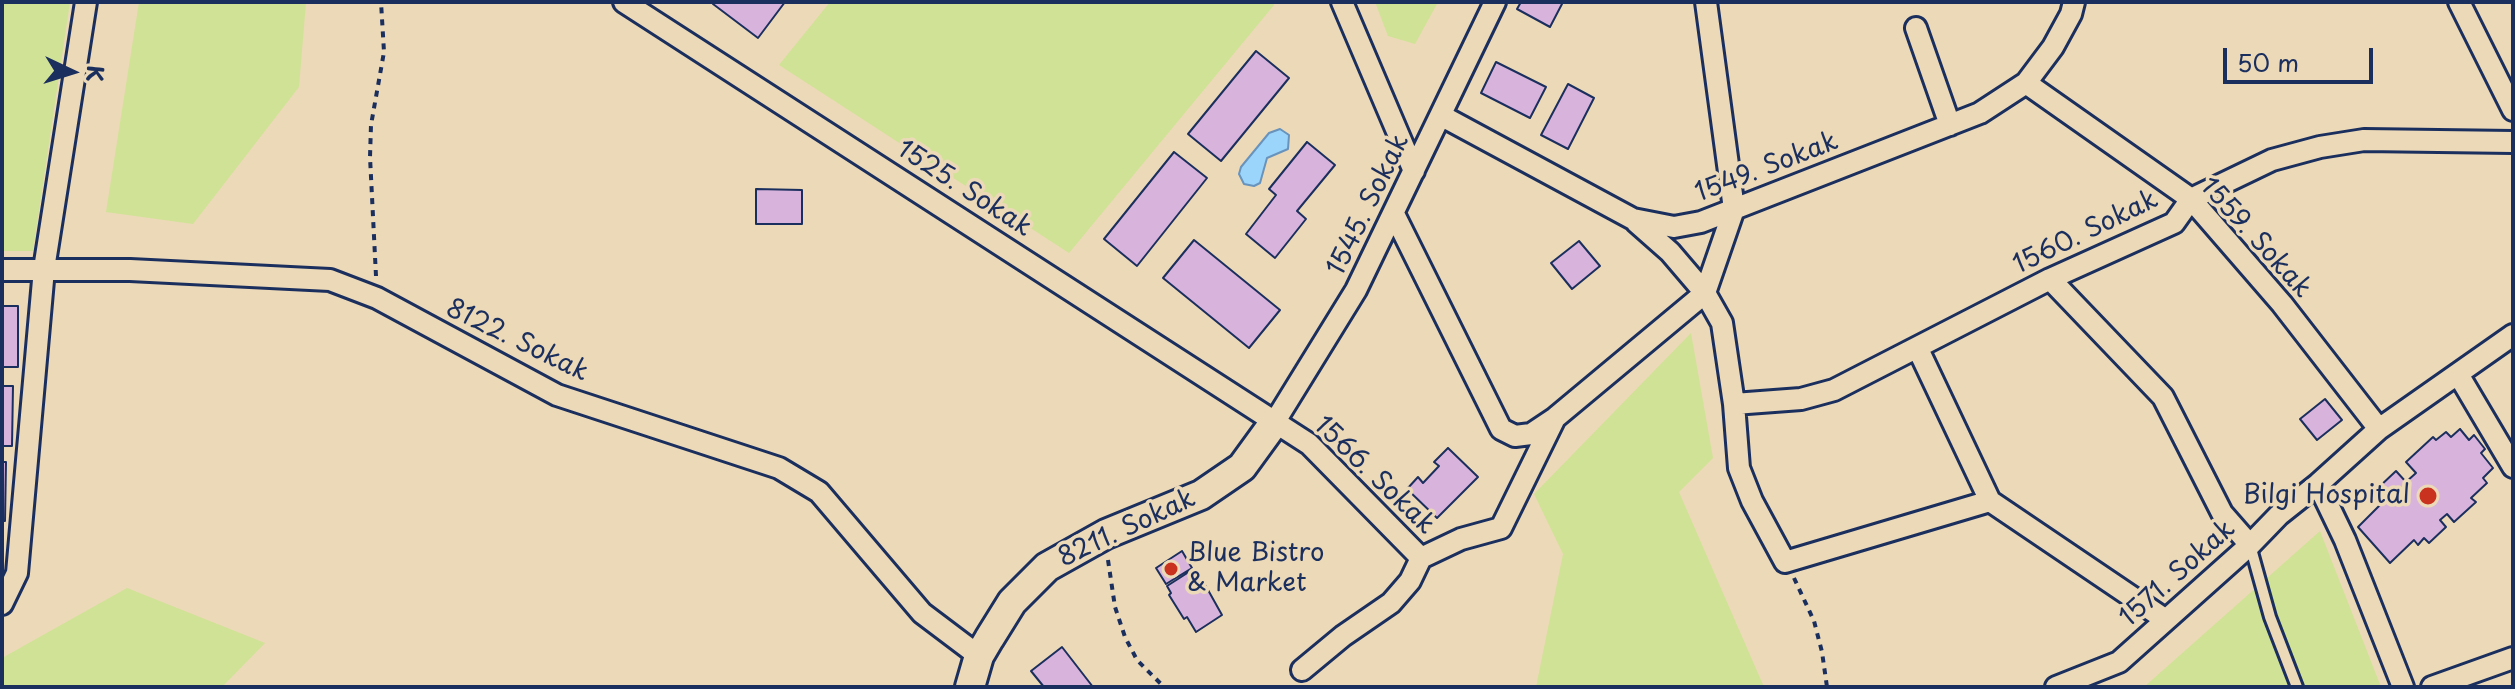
<!DOCTYPE html>
<style>
body{margin:0}
#map{position:relative;width:2515px;height:689px;overflow:hidden;background:#ecd9b7;font-family:"Playpen Sans",sans-serif}
canvas{display:block}
.frame{position:absolute;inset:0;border:4px solid #1b2f5e;pointer-events:none}
.north{position:absolute;left:32px;top:32px;width:80px;height:80px;-webkit-text-stroke:6px #ecd9b7;paint-order:stroke;rotate:94deg;font-size:22px;font-weight:700;line-height:32px;text-align:center;color:#1b2f5e}
.north::after{content:'';display:block;margin:auto;width:28px;height:36px;background:#1b2f5e;clip-path:polygon(50% 0,100% 100%,50% 72%,0 100%)}
.scale{position:absolute;left:2223px;top:48px;width:150px;height:36px;box-sizing:border-box;border:4px solid #1b2f5e;border-top:0;padding-left:10px;font-size:24px;line-height:28px;white-space:nowrap;color:#1b2f5e;-webkit-text-stroke:6px #ecd9b7;paint-order:stroke}
</style>
<div id="map">
<canvas width="2515" height="689"></canvas>
<div class="frame"></div>
<div class="north">K</div>
<div class="scale">50 m</div>
</div>
<script>
const c = document.querySelector('canvas').getContext('2d');
c.lineJoin = 'round';
function paint(path, color) { c.fillStyle = color; c.fill(path, 'evenodd'); }
const shape = rows => new Path2D(rows.map(r => 'M' + r).join(''));
function trace(path, color, width, dash) { c.strokeStyle = color; c.lineWidth = width; c.lineCap = dash ? 'butt' : 'round'; c.setLineDash(dash || []); c.stroke(path); }
function drawText(font, color, halo, rows, align = 'center') {
  c.font = font + ' "Playpen Sans",sans-serif'; c.lineWidth = 7; c.setLineDash([]); c.textBaseline = 'middle'; c.strokeStyle = halo; c.fillStyle = color; for (const [text, x, y, turn = 0] of rows) {
    c.save(); c.translate(x, y); c.rotate((+turn || 0) * Math.PI / 180); c.textAlign = isNaN(turn) ? turn : align; if (halo) c.strokeText(text, 0, 0); c.fillText(text, 0, 0); c.restore();
  }
}
paint(shape([
 [2,2,70,2,33,251,2,251],
 [139,2,306,2,299,87,193,224,106,212],
 [830,2,1272,2,1274,5,1069,253,779,65],
 [1375,2,1438,2,1415,44,1388,36],
 [1691,333,1713,458,1679,492,1764,687,1536,687,1563,554,1534,494],
 [2320,531,2381,687,2144,687],
 [127,588,265,643,222,687,2,687,2,658]
]), '#d0e296');
const water = shape([
 [1280,129,1289,135,1288,149,1267,158,1260,183,1254,186,1244,184,1239,174,1241,167,1269,133,1280,129]
]);
paint(water, '#9bd5fb');
trace(water, '#6893bc', 2);
const building = shape([
 [715,2,785,2,758,38,713,4,715,2],
 [1521,2,1563,2,1550,27,1517,9,1521,2],
 [1256,51,1289,78,1221,161,1188,134,1256,51],
 [1496,62,1546,87,1530,118,1481,93,1496,62],
 [1568,84,1594,98,1568,149,1541,135,1568,84],
 [1307,142,1335,165,1297,211,1306,219,1275,258,1246,234,1276,195,1269,189,1307,142],
 [1174,152,1207,178,1137,266,1104,239,1174,152],
 [756,189,802,190,802,224,756,224,756,189],
 [1194,240,1280,310,1249,348,1163,278,1194,240],
 [1579,241,1600,266,1572,289,1551,263,1579,241],
 [2,306,18,306,18,367,2,367,2,306],
 [2,386,13,386,12,446,2,446,2,386],
 [2325,399,2342,420,2317,440,2300,419,2325,399],
 [2460,429,2469,440,2474,435,2485,449,2481,453,2493,468,2483,478,2487,483,2471,498,2476,502,2454,522,2447,514,2440,520,2446,527,2429,543,2424,538,2418,545,2414,540,2390,563,2358,527,2380,505,2377,502,2386,495,2379,487,2396,471,2406,482,2416,473,2406,462,2433,437,2436,440,2446,432,2451,437,2460,429],
 [1448,448,1478,477,1437,518,1407,489,1418,477,1423,483,1439,466,1434,462,1448,448],
 [2,462,6,462,5,521,2,521,2,462],
 [1182,551,1192,568,1166,584,1156,568,1182,551],
 [1192,570,1203,581,1222,615,1196,632,1187,617,1184,619,1169,595,1171,593,1167,586,1192,570],
 [1062,647,1093,687,1044,687,1031,671,1062,647]
]);
paint(building, '#d8b3dc');
trace(building, '#1b2f5e', 2);
const lane = shape([
 [2250,545,2270,617,2297,687]
]);
const street = shape([
 [624,2,1309,444,1421,558,1461,539,1501,528,1555,418],
 [1342,2,1414,171],
 [1706,2,1734,209,1705,293,1722,323,1734,404,1739,468,1752,501,1785,562,1990,501],
 [2459,2,2513,110],
 [1916,28,1950,125],
 [2026,83,2191,199,2282,304,2379,429],
 [1442,116,1633,219,1674,227,1701,222,1980,113,2026,83,2053,47,2071,14,2074,2],
 [1394,214,1501,429,1515,436,1531,434,1555,418,1705,293,1670,252,1636,222],
 [2,270,130,270,330,280,377,298,557,395,779,468,819,492,922,613,979,656],
 [2050,279,2163,397,2222,513,2250,545],
 [1918,349,1990,501,2166,620],
 [2458,374,2513,467],
 [1734,404,1801,399,1834,390,2050,279,2174,223,2191,199,2272,160,2320,147,2364,140,2513,142],
 [1274,423,1356,290,1495,2],
 [2318,484,2345,540,2403,687],
 [2,604,17,573,44,269,86,2],
 [1302,670,1343,636,1391,603,1410,581,1421,558],
 [2056,687,2119,662,2250,545,2279,515,2318,484,2379,429,2513,335],
 [2432,687,2513,658]
]);
const secondary = shape([
 [970,687,979,656,989,639,1012,602,1047,567,1106,534,1201,495,1242,467,1274,423]
]);
trace(lane, '#1b2f5e', 16);
trace(street, '#1b2f5e', 26);
trace(secondary, '#1b2f5e', 34);
trace(shape([
 [376,276,370,157,371,125,384,52,381,2],
 [1108,560,1115,607,1125,637,1137,660,1164,687],
 [1794,578,1814,621,1822,652,1827,687]
]), '#1b2f5e', 4, [6, 6]);
trace(lane, '#ecd9b7', 10);
trace(street, '#ecd9b7', 20);
trace(secondary, '#ecd9b7', 28);
for (const [x, y, r, color] of [
 [2428,496,10,"#c8321e"],
 [1171,569,8,"#c8321e"]
]) { const dot = new Path2D(); dot.arc(x, y, r, 0, 2 * Math.PI); c.fillStyle = color; c.fill(dot); trace(dot, '#ecd9b7', 3); }
drawText('26px', '#1b2f5e', '#ecd9b7', [
 ["1549. Sokak",1767,168,-21],
 ["1525. Sokak",964,189,33],
 ["1545. Sokak",1369,205,-64],
 ["1560. Sokak",2086,233,-26],
 ["1559. Sokak",2255,238,48],
 ["8122. Sokak",517,341,26],
 ["1566. Sokak",1374,476,44],
 ["8211. Sokak",1127,529,-25],
 ["1571. Sokak",2178,574,-42]
]);
drawText('26px', '#1b2f5e', '#ecd9b7', [
 ["Bilgi Hospital",2410,496],
 ["Blue Bistro",1187,554,"left"],
 ["& Market",1187,584,"left"]
], 'right');
</script>
